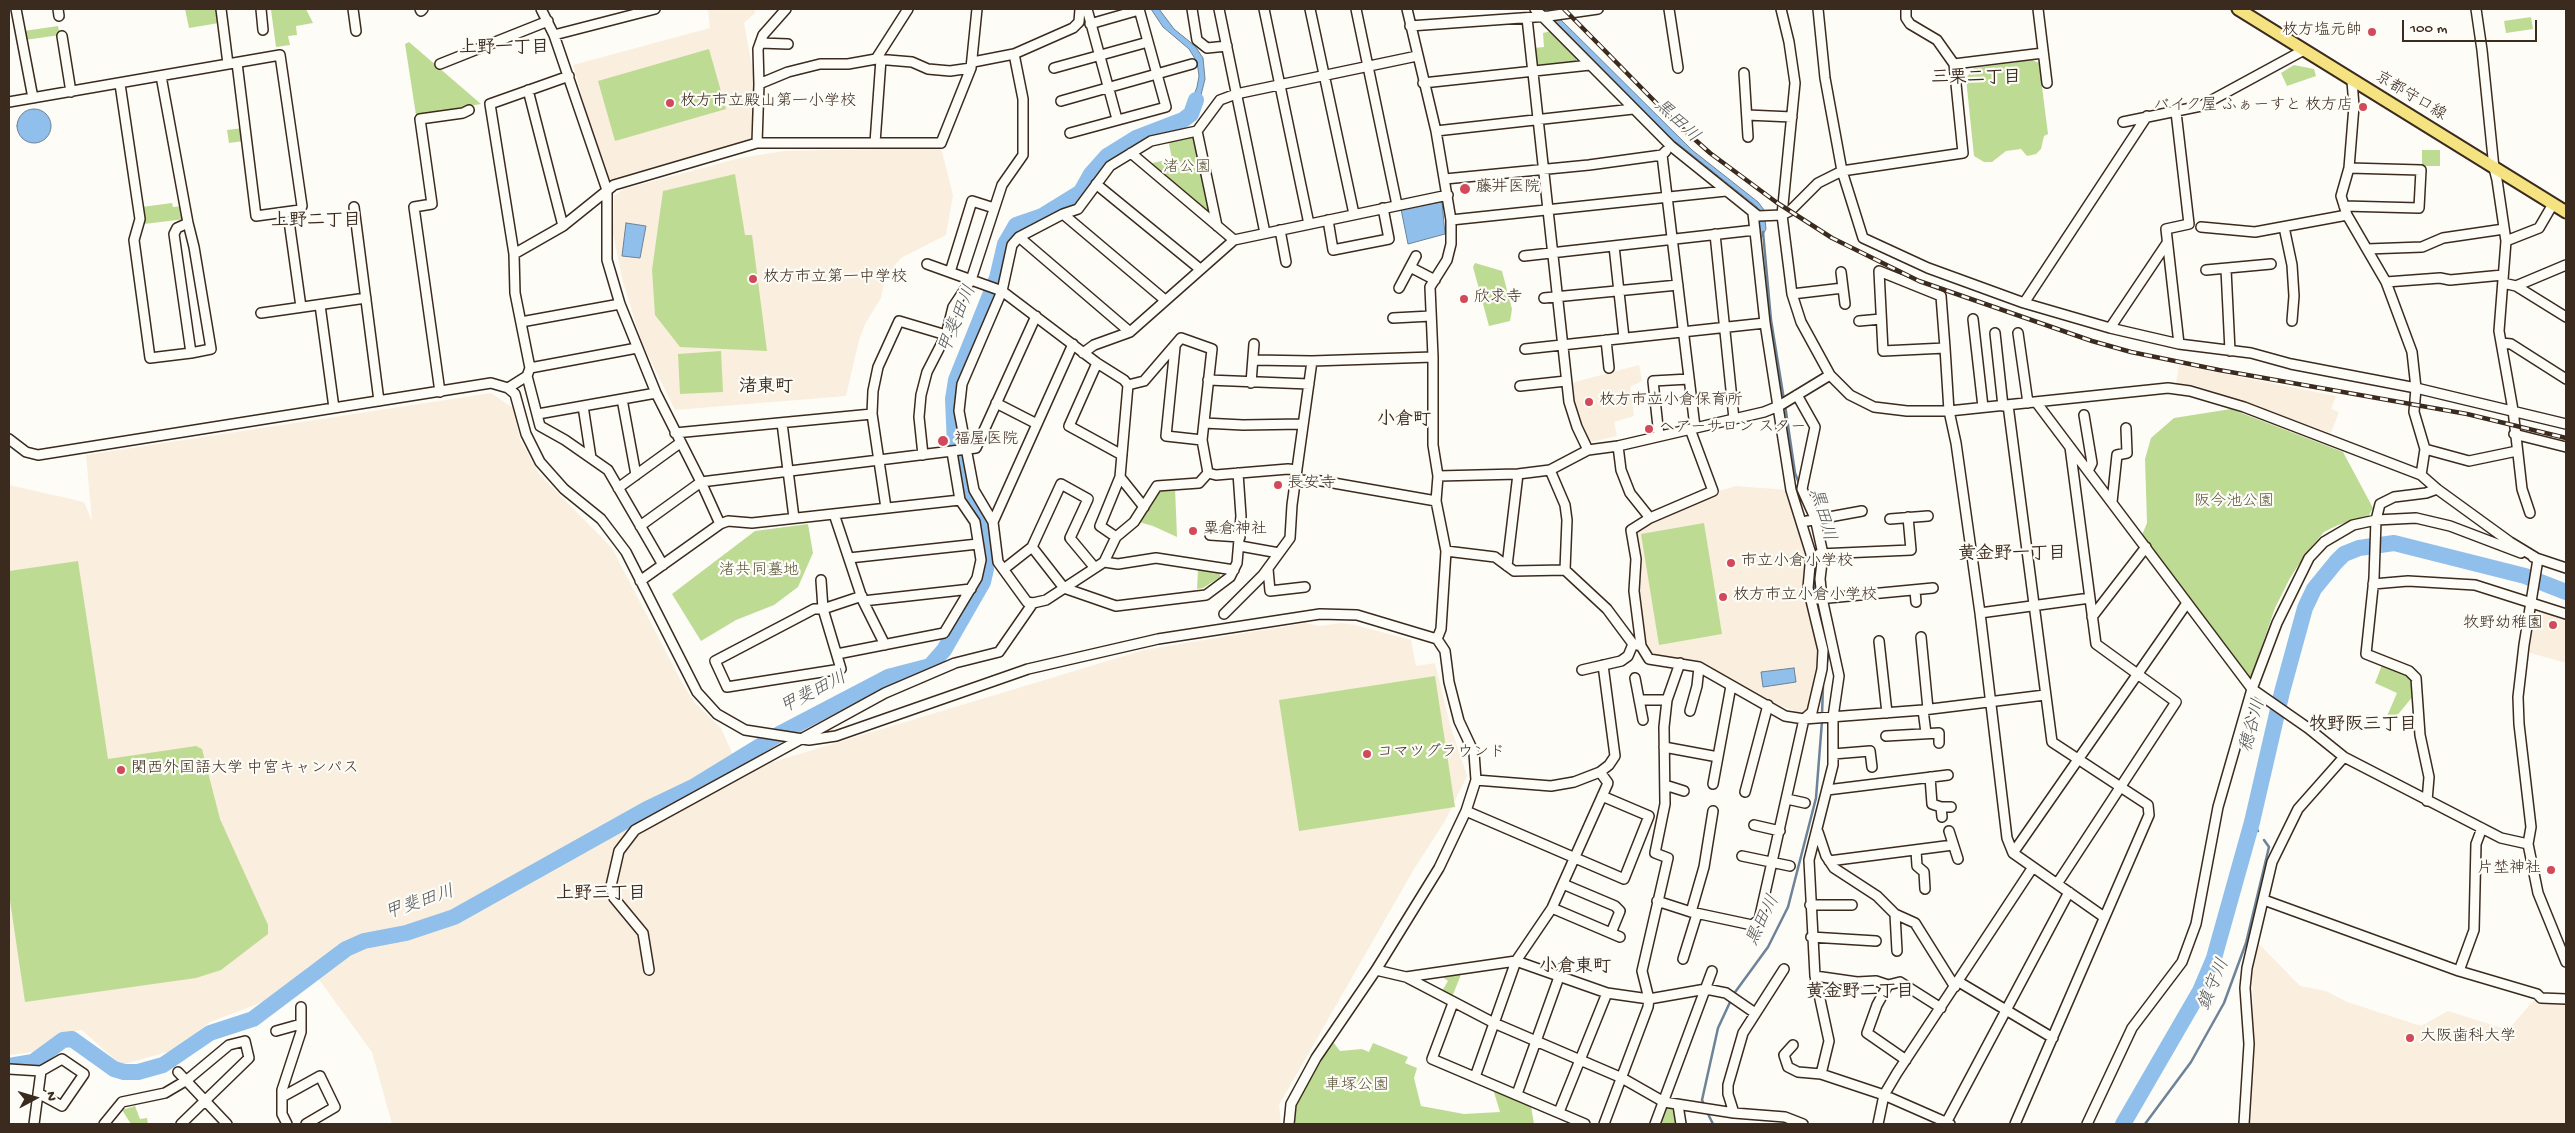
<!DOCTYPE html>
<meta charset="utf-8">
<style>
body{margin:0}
#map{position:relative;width:2575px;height:1133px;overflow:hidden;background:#fdfcf7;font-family:"Gochi Hand",sans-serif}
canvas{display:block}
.frame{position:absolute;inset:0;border:10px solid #3b2a1e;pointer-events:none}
.north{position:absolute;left:10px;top:1073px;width:50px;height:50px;-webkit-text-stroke:4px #fdfcf7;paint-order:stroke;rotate:84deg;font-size:14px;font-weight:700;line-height:20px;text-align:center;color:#3b2a1e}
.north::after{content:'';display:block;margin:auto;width:18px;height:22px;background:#3b2a1e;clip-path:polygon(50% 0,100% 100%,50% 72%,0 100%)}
.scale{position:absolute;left:2402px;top:20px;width:135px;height:22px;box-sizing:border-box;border:2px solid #3b2a1e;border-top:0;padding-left:6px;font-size:15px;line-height:18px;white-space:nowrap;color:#3b2a1e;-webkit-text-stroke:4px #fdfcf7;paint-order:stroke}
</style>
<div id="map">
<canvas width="2575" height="1133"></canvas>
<div class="frame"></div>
<div class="north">N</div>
<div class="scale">100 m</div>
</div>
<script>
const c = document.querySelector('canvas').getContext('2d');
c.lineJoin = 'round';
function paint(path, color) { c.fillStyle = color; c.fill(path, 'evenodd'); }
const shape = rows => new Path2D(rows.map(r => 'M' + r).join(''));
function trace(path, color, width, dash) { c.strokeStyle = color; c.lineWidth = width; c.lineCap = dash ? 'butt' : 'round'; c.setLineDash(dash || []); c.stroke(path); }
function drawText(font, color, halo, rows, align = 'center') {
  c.font = font + ' "Gochi Hand","Klee One",sans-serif'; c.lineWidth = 4.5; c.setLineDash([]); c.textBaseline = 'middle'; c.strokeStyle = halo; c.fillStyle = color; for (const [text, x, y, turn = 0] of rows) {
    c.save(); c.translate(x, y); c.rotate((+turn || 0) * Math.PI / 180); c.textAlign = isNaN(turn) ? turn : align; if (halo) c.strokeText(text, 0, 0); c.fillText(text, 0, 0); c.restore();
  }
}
paint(shape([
 [708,9,755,9,755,13,744,23,755,82,758,138,746,144,607,184,573,65,710,28],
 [939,148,942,152,953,195,946,235,901,258,885,277,881,298,865,324,859,340,846,396,675,410,642,343,623,282,613,234,614,196,624,189,740,158,784,151],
 [1639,365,1642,381,1630,387,1634,416,1614,422,1617,436,1587,443,1579,427,1571,383],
 [2179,365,2336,396,2331,409,2339,412,2331,433,2194,385,2176,384],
 [491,393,513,408,520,440,539,474,612,548,681,681,694,702,721,728,738,767,637,828,766,764,1144,650,1306,623,1319,626,1341,623,1355,625,1411,640,1416,666,1435,663,1450,725,1467,776,1445,821,1414,869,1279,1105,1281,1124,392,1124,372,1052,309,966,276,997,210,1022,178,1049,121,1065,82,1030,61,1033,33,1052,9,1055,9,485,84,502,92,521,86,455],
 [1736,486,1788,490,1809,554,1819,654,1808,711,1803,714,1776,704,1738,684,1708,665,1686,659,1656,657,1648,651,1646,646,1639,600,1640,558,1636,532,1719,491],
 [2538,609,2566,616,2566,663,2527,652],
 [2259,944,2300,986,2326,991,2347,1002,2421,1026,2448,1011,2508,1030,2533,1001,2566,1004,2566,1124,2250,1124,2254,1046,2252,973]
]), '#faeede');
paint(shape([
 [185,9,217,9,219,23,189,28],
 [306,9,313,23,296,26,297,35,288,36,290,45,276,47,271,10],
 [2531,17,2533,29,2506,33,2504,21],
 [58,26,60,35,25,40,24,31],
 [1551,31,1576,55,1576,62,1536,66,1534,48,1544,47,1543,33],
 [409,42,481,104,416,115,405,44],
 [709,49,726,109,615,141,598,81],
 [2032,60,2039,63,2048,134,2044,136,2041,149,2036,154,2027,156,2021,149,2006,151,1992,162,1984,162,1974,156,1966,78,1974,68],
 [2294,65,2314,69,2316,76,2287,86,2281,73],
 [243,128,244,141,229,143,227,130],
 [1197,134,1213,209,1207,211,1152,163,1172,159,1168,139],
 [2422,150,2440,150,2440,166,2422,166],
 [735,174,745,235,752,235,767,351,680,347,655,315,652,270,663,191],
 [172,203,173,207,183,206,185,219,144,224,142,207],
 [1475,263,1502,271,1512,309,1510,321,1489,326,1473,267],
 [721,351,723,392,680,394,678,354],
 [2231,409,2343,452,2373,508,2369,515,2338,525,2324,532,2307,552,2290,578,2275,608,2250,680,2142,535,2147,523,2145,459,2151,438,2174,418],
 [1175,487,1177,537,1153,526,1139,522,1159,489],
 [1704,523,1722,634,1659,645,1641,534],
 [808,524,813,553,798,587,774,605,736,620,701,641,672,594,755,531],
 [78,561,108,759,196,746,202,749,220,819,268,925,268,934,221,970,196,978,25,1002,9,894,9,571],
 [1198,570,1220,571,1220,577,1203,588,1197,589],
 [2382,665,2401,671,2412,679,2414,695,2395,718,2387,716,2397,693,2375,683],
 [1435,676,1455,807,1299,831,1279,700],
 [1462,972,1452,997,1442,991,1448,981,1440,975],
 [1330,1038,1340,1051,1362,1049,1369,1052,1373,1043,1408,1057,1405,1063,1417,1068,1414,1078,1421,1106,1464,1114,1500,1112,1493,1089,1531,1106,1534,1124,1290,1124,1291,1104],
 [1665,1105,1676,1108,1678,1124,1658,1124],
 [135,1106,140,1119,147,1118,148,1124,131,1124,122,1110]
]), '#bedb93');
const water = shape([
 [1151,9,1159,9,1174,29,1195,46,1203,58,1205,79,1198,107,1193,116,1183,123,1197,87,1199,76,1197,62,1189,49,1163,27,1151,9],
 [1541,9,1550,9,1692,150,1758,202,1764,210,1766,229,1761,238,1757,207,1667,135,1541,9],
 '17 126a17 17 0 1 1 34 0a17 17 0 1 1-34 0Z',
 [1442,202,1445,234,1408,244,1401,209,1442,202],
 [626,223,646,226,640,258,622,256,626,223],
 [1794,668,1796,682,1763,687,1761,672,1794,668]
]);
paint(water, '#8fbfea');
trace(water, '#6d8398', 1);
trace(shape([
 [1763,232,1771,320,1784,400],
 [1785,405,1795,473,1800,486],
 [1816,578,1814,590,1829,652,1826,666],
 [1822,715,1823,686],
 [2252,822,2258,831],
 [1733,995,1768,947,1788,907,1816,798,1822,721],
 [1705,1107,1702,1100,1718,1028,1731,1000],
 [1707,1112,1713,1124],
 [2145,1124,2191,1062,2224,1003,2246,943,2264,868,2269,847,2264,840]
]), '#6d8398', 2.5);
trace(shape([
 [9,1066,33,1062,63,1040,72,1039,114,1069,124,1072,138,1072,163,1065,210,1033,253,1019,346,949,364,941,406,933,454,917,647,809,693,787,781,733,888,677,930,666,944,650,983,582,986,569,982,527,963,480,955,445,953,399,956,380,997,278,1005,244,1016,225,1042,216,1081,192,1091,174,1107,156,1136,138,1183,120,1191,114,1196,100],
 [2123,1124,2200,991,2214,958,2252,822,2282,692,2305,608,2314,589,2336,562,2344,554,2359,548,2394,543,2525,576,2566,592]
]), '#8fbfea', 16);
const minor = shape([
 [16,9,33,98],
 [58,9,59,16],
 [221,9,228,64],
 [261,9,263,30],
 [353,9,356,31],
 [420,9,421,11,423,9],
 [541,9,554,35,607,190,607,260,620,304,656,393,701,482,976,448,1036,316],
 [1087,9,1117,119],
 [1192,9,1197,40,1207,48,1227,46],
 [1219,9,1265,233],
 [1264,9,1309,224],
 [1310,9,1354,214],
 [1356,9,1397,205],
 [1407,9,1436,131,1451,220,1451,244,1447,260,1430,287,1433,357,1433,445,1438,476,1436,501,1446,551,1441,629,1437,639],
 [1535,9,1671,146,1758,216,1782,215,1790,211,1818,183,1842,171,1963,153,1954,64,1937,40,1910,24,1906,18,1906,9],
 [1669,9,1678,68],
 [1781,9,1789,42,1795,83,1782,215,1792,294,1801,322,1830,375,1850,395,1874,407,1907,411,1949,411,2168,388,2190,391,2244,407,2421,475,2437,489,2510,542,2538,559],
 [1818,9,1825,78,1842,171,1863,238,1928,268,2024,303,2110,328,2179,344,2251,353,2291,364,2416,388,2566,424],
 [2038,9,2047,83],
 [2476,9,2482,50,2494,168,2497,180,2506,241,2499,331,2513,410,2522,489,2530,513],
 [1527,18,1569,402,1577,427,1588,450],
 [1090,24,1139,10],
 [1410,26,1549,16,1598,9],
 [554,35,655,9],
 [62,36,71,92],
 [760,43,788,44],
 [876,59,908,9],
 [973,62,1014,54,1073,28,1079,22,1080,9],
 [440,64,548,21],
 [1954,64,2043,53],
 [1054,68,1148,42],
 [1744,73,1748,137],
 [569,76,490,104,514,254,515,293,530,368,527,376,540,426,565,440,608,470,663,565],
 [2352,81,2354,106,2349,168,2341,196,2347,215,2386,282,2412,352,2416,388,2414,412,2425,449],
 [1423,83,1590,65],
 [120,84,140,219,134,240,150,358,191,353,174,234,177,228,188,223,161,76],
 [759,84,788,72,820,64,848,64,876,59,912,62,928,69,950,71,971,68],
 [528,90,563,226],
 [1061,101,1192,64],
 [9,102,280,55,302,206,300,210,256,216,237,63],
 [2176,112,2189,224,2166,229,2179,344],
 [1747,115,1792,117],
 [2123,122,2201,106,2304,50],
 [1197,131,1217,226],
 [1436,131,1633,109],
 [1070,133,1166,107,1139,9],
 [757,143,759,84,758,49,763,35,786,9],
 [875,143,881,59],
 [1131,153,1234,240],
 [1662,155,1695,427],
 [1445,179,1589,165,1662,155,1666,151],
 [1096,184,1200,269],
 [2344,206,2419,208,2421,170,2349,168],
 [354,207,379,401],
 [1063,214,1165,300],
 [1328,220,1333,250,1389,239,1383,208],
 [1451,220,1726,191],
 [289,221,301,307],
 [188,223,194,247,211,349,191,353],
 [2201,227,2255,232,2347,215],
 [2284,227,2292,265,2294,296,2292,321],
 [1280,230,1286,262],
 [1715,234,1734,419],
 [1019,237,1130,332],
 [2506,241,2539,228,2553,204],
 [1614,246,1624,338],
 [2367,249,2422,247,2443,238,2504,229],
 [514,254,563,226,614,185,757,143,941,143,971,68,977,9],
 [1524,256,1755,230],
 [927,264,1002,291,1097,363,1124,380,1128,385,1120,477,1144,507],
 [1410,267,1435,280],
 [2226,269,2230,351],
 [2206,270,2271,264],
 [950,272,972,201,994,208],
 [1841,272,1845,304],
 [2386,282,2440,278,2450,280,2503,275],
 [2503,283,2516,286,2566,317],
 [2516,286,2566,265],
 [1399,288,1416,256],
 [1792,294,1843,288],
 [1544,298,1678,285],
 [2024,303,2147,116],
 [320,305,334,408],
 [261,313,366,298],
 [1393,318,1431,316],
 [1973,319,1983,407],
 [1859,321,1881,319],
 [521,322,620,304],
 [2110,328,2167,243],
 [1995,333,2003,406],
 [2018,333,2028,403],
 [1606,340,1609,368],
 [2502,343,2511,344,2566,379],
 [1175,347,1166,436,1202,440],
 [1945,348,1883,351,1879,271,1941,296,1945,348,1949,411,1956,443,1980,613,2007,838,2013,853,2104,917],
 [1525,349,1765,323],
 [1083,353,1094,345,1130,332,1234,240,1448,195],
 [1253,360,1312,361,1433,357],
 [1097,363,1069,426,1122,455],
 [530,368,637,348],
 [1208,380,1309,384],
 [1251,383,1254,344],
 [1128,385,1144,381,1181,338,1212,349,1202,440,1208,473],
 [1520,386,1566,381],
 [508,388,515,394,526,434,540,462,564,489,601,519,626,552,697,692,717,714,745,730,809,740,836,736,1028,669,1158,639,1320,614,1357,615,1437,639,1445,651,1449,682,1459,721,1474,753,1476,780,1466,811,1439,868,1376,970,1316,1058,1291,1104,1289,1124],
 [440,392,414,207,432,204,420,119,463,113,469,110],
 [1797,395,1815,427,1802,489,1815,518,1823,554,1820,579,1822,598,1839,676,1833,717,1833,765,1809,860,1815,976,1829,1041,1821,1074],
 [622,399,636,475],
 [2036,402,2252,689,2308,728,2344,757,2501,838,2528,844],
 [996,403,1037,424],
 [2008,405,2052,742,2148,805,2149,815,2015,1124],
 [583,406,591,458],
 [538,414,656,393],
 [2084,415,2092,463,2088,471],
 [782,423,794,518],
 [1204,423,1243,425,1303,424],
 [1690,429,1713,491,1650,518,1631,530,1636,559,1634,591,1641,646,1649,659,1699,667,1785,716,1804,719,1923,710,2045,695],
 [675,433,872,414],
 [2514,434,2566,447],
 [1659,436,1653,381,1689,379],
 [9,439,26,452,38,455,491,383,508,388,527,376],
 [1618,446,1621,470,1630,493,1650,518],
 [923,455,919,417,921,395,927,372,946,335,953,307,971,280,1002,185,1023,155,1023,99,1014,54],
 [1297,470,1288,469,1216,475,1208,473,1199,483,1157,486,1134,522,1116,537,1104,562,1046,600,1033,603,1027,602,998,562,993,522,974,490,959,411,962,384,1002,291,1012,245,1019,237,1063,214,1078,209,1110,166,1151,141,1197,131,1220,100,1236,94,1417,56],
 [1550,470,1565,505,1567,520,1565,570],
 [2421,475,2425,449,2469,461,2517,451],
 [1438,476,1518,474,1550,470,1588,450,1618,446,1764,412,1779,406,1830,375],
 [1296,480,1322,481,1436,501],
 [618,488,680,443],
 [2112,502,2117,455,2127,453,2126,428],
 [886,508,872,414,873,391,878,367,899,321,946,335],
 [834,514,863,601,885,645],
 [1890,519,1928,516],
 [993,522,1073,344],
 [1802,522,1862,511],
 [720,524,728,521,752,523,960,500],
 [1210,535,1240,537],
 [1116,537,1100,526,1120,477],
 [1240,546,1279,553],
 [1032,547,1064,588,1116,606,1206,595,1230,577,1237,563,1241,516,1238,473],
 [1446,551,1495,557,1514,571,1565,570,1607,609,1633,644,1641,646],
 [1819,554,1911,550,1908,517],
 [2533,557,2566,568],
 [849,558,978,544],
 [2538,559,2524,645,2518,697,2519,724,2531,827,2528,844,2538,893,2566,962],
 [1104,562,1118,564,1156,558,1234,570],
 [1507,566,1518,474],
 [1004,569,1032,547,1061,484,1088,499,1070,538,1095,568],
 [1268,569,1270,591,1305,587],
 [821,580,823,609,841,669,727,687,715,661,814,609,823,609,862,596],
 [640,581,720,524,701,482,640,526],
 [2373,584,2408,581,2475,585,2566,614],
 [1915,590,1916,602],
 [1818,599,1933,588],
 [863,601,971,589],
 [1980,613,2090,598],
 [1224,614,1263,575,1290,538,1292,505,1312,361],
 [2092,617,2146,547],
 [1921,637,1928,709],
 [1879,641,1887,713],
 [837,654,944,633,977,578,981,560,975,522,960,500,952,452],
 [1582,670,1621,661,1628,656,1633,644],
 [1635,678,1643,720],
 [1639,700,1667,700],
 [1923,710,1926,733],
 [1690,711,1697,686,1699,667],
 [1886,736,1939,733,1939,743],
 [1664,747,1718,757],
 [1833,754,1870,751,1872,767],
 [1930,777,1932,804,1941,807,1951,807],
 [1476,780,1551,786,1574,782,1600,772,1609,765,1615,756,1603,665],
 [1713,784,1731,686],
 [1665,785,1684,791],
 [1827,790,1948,775],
 [1745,792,1768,705],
 [1787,799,1805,803],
 [2427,801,2429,777,2420,735,2416,678,2409,671,2366,654,2374,578,2376,520,2380,504,2394,497,2426,493,2437,489],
 [1941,807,1942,817],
 [1466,811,1624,879,1649,816,1602,796],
 [1754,825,1780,831],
 [1949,831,1958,859],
 [1818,832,1826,856,1834,868,1877,896,1895,914,1915,923,1955,987],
 [1916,850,1917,866,1924,872,1925,889],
 [2013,853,2187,603],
 [1742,856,1790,866],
 [1829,861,1953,845],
 [1563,884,1615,906,1620,911,1611,933],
 [2057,884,2176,702,2096,644,2070,447],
 [2264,900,2459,971,2537,994,2541,998,2566,999],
 [1657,901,1691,912,1752,925,1759,920,1804,719,1812,712,1822,669,1823,650,1808,588,1811,554,1791,490,1765,323,1753,213],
 [1810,905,1852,905],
 [1552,908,1620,937],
 [1691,912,1704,867,1713,811],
 [1895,914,1897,951],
 [1811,937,1876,941],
 [1683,959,1697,914],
 [649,970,643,933,614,898,611,886,619,851,635,830,885,693,955,663,999,652,1033,603],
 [1376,970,1406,977,1494,1023,1622,1078,1664,1102,1734,1113,1785,1117,1803,1124],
 [2459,971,2474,930,2476,844,2482,828],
 [1815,976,1857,982,1876,981,1888,985],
 [1406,977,1516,961,1607,993,1649,999,1706,989,1726,993,1755,1013],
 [1959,982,2053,1038],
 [1453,1003,1432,1059,1585,1124],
 [276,1031,301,1024],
 [1793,1045,1784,1055,1788,1067,1798,1072,1821,1074,1884,1095,1950,1124],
 [1906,1060,1867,1033,1877,1005,1888,985,1900,982,1941,1008],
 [9,1069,41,1071,34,1124],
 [178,1072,227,1124],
 [1475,1077,1516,961,1552,908,1608,783,1600,772],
 [38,1093,62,1106,84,1074,62,1059,41,1071],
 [1517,1094,1559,977],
 [282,1097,320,1076,335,1107,306,1124],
 [1678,1105,1681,1124],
 [1559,1112,1607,993],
 [1734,1113,1728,1094,1728,1085,1743,1033,1784,969],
 [1946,1123,2069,892],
 [104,1124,122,1102,165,1093,187,1080,229,1045,245,1041,249,1058,181,1124],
 [287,1124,282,1114,282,1090,301,1032,301,1007],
 [1604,1124,1648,1007,1649,999,1642,971,1668,858,1655,853,1665,804,1664,727,1667,700,1680,663],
 [1655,1124,1712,971],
 [1878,1124,1884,1095,1897,1073,2033,867],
 [2087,1124,2132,1028,2182,962,2196,924,2218,807,2252,689,2277,623,2309,558,2324,542,2353,525,2376,520,2416,518,2450,526,2521,553],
 [2244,1124,2249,1044,2245,988,2247,968,2272,862,2298,809,2344,757]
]);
const major = shape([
 [2238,9,2566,212]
]);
trace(minor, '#3b2a1e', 12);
trace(major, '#3b2a1e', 15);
trace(minor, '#fdfcf7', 9);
trace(major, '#f5e382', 11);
const rail = shape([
 [1564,9,1673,120,1710,153,1776,202,1832,238,1919,281,2092,341,2131,352,2219,370,2467,414,2566,438]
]);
trace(rail, '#3b2a1e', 4.5);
trace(rail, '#fdfcf7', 2.5, [8]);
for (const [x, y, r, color] of [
 [2372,32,5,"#d1495b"],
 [670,103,5,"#d1495b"],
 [2363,107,5,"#d1495b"],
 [1465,189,6,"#d1495b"],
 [753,279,5,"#d1495b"],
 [1464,299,5,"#d1495b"],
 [1589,402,5,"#d1495b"],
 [1649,429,5,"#d1495b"],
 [943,441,6,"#d1495b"],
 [1278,485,5,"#d1495b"],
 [1193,531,5,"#d1495b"],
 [1731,563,5,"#d1495b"],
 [1723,597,5,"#d1495b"],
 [2553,625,5,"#d1495b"],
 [1367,754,5,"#d1495b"],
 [121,770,5,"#d1495b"],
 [2551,870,5,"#d1495b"],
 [2410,1038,5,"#d1495b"]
]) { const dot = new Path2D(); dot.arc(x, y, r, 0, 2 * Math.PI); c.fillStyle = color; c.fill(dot); trace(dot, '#fdfcf7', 2); }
drawText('16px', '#3b2a1e', '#fdfcf7', [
 ["枚方塩元帥",2362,32,"right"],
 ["枚方市立殿山第一小学校",680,103],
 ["バイク屋 ふぁーすと 枚方店",2353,107,"right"],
 ["藤井医院",1476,189],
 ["枚方市立第一中学校",763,279],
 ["欣求寺",1474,299],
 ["枚方市立小倉保育所",1599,402],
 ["ヘアーサロン スター",1659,429],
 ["福屋医院",954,441],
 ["長安寺",1288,485],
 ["粟倉神社",1203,531],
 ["市立小倉小学校",1741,563],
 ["枚方市立小倉小学校",1733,597],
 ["牧野幼稚園",2543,625,"right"],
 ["コマツグラウンド",1377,754],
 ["関西外国語大学 中宮キャンパス",131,770],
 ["片埜神社",2541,870,"right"],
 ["大阪歯科大学",2420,1038]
], 'left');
drawText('16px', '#3b2a1e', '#fdfcf7', [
 ["京都守口線",2410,97,31]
]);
drawText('16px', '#5c563b', '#fdfcf7', [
 ["渚公園",1187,169],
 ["阪今池公園",2234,503],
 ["渚共同墓地",759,572],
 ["車塚公園",1357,1087]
]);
drawText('bold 18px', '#3b2a1e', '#fdfcf7', [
 ["上野一丁目",504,49],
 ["三栗二丁目",1976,79],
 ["上野二丁目",316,222],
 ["渚東町",766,388],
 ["小倉町",1404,421],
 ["黄金野一丁目",2012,555],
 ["牧野阪三丁目",2363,726],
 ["上野三丁目",601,895],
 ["小倉東町",1575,968],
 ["黄金野二丁目",1860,993]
]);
drawText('italic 18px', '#54575b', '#fdfcf7', [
 ["黒田川",1676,122,43],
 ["甲斐田川",959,320,-68],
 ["黒田川",1821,515,74],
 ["甲斐田川",814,694,-27],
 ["穂谷川",2254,726,-75],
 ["甲斐田川",420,904,-19],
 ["黒田川",1764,921,-64],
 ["鎮守川",2215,985,-67]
]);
</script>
